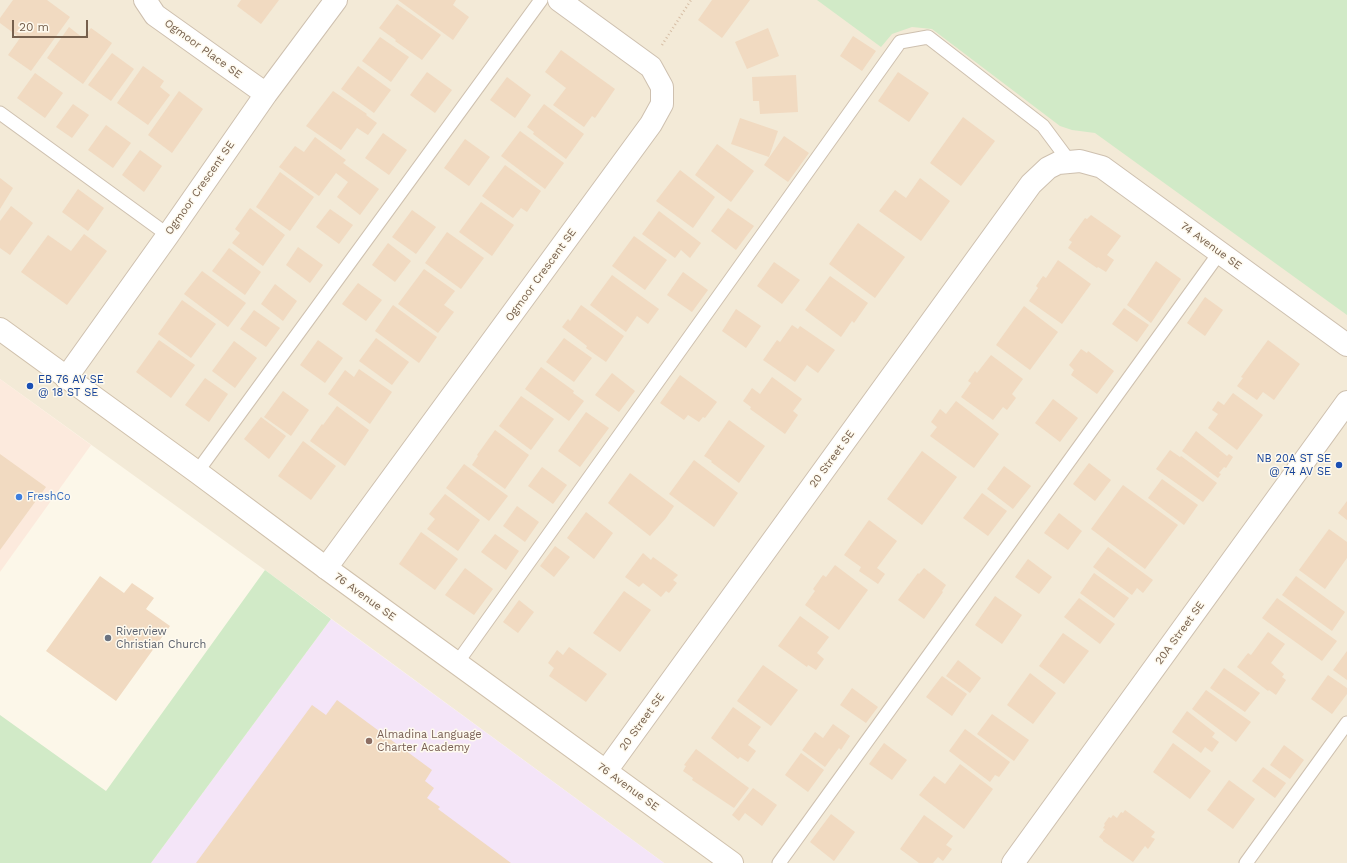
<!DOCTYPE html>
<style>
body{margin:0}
#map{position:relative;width:1347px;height:863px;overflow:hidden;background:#fcf7e9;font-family:"Work Sans",sans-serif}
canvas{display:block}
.scale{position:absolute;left:12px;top:20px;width:76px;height:18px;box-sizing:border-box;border:2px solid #76604d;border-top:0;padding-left:5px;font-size:12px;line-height:14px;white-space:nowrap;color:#76604d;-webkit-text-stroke:3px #fefaef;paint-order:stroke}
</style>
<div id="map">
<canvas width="1347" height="863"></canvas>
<div class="scale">20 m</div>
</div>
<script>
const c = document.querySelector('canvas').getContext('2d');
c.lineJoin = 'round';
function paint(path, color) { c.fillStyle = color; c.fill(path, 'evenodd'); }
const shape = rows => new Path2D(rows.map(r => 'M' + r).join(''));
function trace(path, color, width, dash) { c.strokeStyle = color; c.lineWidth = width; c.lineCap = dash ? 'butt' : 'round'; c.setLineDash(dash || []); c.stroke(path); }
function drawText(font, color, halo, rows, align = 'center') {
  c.font = font + ' "Work Sans",sans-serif'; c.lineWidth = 3; c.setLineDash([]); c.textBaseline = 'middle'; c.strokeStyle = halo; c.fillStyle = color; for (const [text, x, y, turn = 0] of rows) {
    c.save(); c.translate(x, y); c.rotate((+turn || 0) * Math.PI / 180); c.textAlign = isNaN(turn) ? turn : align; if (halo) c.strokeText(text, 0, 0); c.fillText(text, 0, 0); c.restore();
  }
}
paint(shape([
 [0,0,1347,0,1347,863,664,863,265,570,0,379]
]), '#f3ead7');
paint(shape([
 [0,379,91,445,0,572]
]), '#fceadd');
paint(shape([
 [331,619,664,863,151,863]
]), '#f4e5f8');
paint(shape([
 [817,0,1347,0,1347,315,1095,133,1072,130,1060,126,932,29,912,27,892,34,881,47],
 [265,570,331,619,151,863,0,863,0,715,106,791]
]), '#d1eac7');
paint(shape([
 [13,0,47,0,70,17,31,71,8,55,20,38,0,23,0,18],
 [241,0,279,0,261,24,237,6],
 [398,0,456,0,453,5,469,17,453,40],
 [712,0,750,0,722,38,698,20],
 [397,4,441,35,422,60,395,41,396,40,379,28],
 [69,27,83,38,91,28,112,43,83,84,47,58],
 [768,28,779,56,747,69,735,42],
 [853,36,876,51,862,71,840,56],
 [380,37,409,57,391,82,362,61],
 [561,50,615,89,595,118,592,116,584,127,553,105,566,88,545,72],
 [112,53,134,69,111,101,88,85],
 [143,66,164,81,160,87,170,95,148,125,117,103],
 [358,66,391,90,374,113,341,89],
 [427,72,452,90,435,113,410,95],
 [898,72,929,93,909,122,878,101],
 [35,73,63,93,45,118,17,98],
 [796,75,798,112,760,114,759,101,753,101,752,77],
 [507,77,531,95,515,118,490,100],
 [179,91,203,109,172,153,148,135],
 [333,91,367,114,366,115,377,123,368,135,357,128,341,150,306,126],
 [73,104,89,115,72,138,56,127],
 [544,104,584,134,566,159,533,134,534,132,527,127],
 [963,117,995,141,961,186,930,163],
 [740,118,778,131,769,157,731,144],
 [106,125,131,143,113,168,88,150],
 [520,131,564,163,545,189,501,156],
 [383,133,407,150,389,175,365,158],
 [784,136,809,153,788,182,764,165],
 [315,137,346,160,343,163,379,189,360,215,337,197,348,182,336,173,319,196,279,167,295,146,304,152],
 [465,139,490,157,469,186,444,168],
 [717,144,754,171,731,202,695,175],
 [140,150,162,166,144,192,122,175],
 [505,165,541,191,527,212,521,208,513,218,482,196],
 [680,170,715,197,693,228,656,201],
 [280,172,314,197,290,231,256,207],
 [0,178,13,188,0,209],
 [920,178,950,201,921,241,879,211,895,190,906,198],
 [78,189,104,208,88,231,62,212],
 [481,202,514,225,492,256,459,232],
 [11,206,33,223,10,255,0,248,0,221],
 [250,208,285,235,263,266,232,243,240,233,235,229],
 [728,208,754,226,736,250,711,231],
 [330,209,353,225,339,244,316,227],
 [412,210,436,227,416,254,392,237],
 [659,211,701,243,690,258,681,250,675,258,642,234],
 [1091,215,1121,236,1107,255,1114,260,1106,272,1098,267,1097,268,1068,248,1072,242,1069,240,1085,218,1087,219],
 [858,223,905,257,875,298,829,264],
 [447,232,484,258,461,289,425,263],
 [84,234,107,251,67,305,21,272,48,235,71,251],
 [634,236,667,260,645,290,612,266],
 [388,243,411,261,395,282,372,265],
 [298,247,323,265,310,283,286,265],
 [229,248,261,272,245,295,212,271],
 [1058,260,1091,284,1062,324,1029,301,1038,288,1036,286,1043,276,1046,278],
 [1156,261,1181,279,1151,323,1127,305],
 [774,262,800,280,782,304,757,286],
 [424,269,455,291,444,305,454,312,438,333,398,304],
 [202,271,246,303,228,327,184,294],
 [683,272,708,290,692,312,667,295],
 [612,275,659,309,648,324,637,316,626,332,590,305],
 [830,276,868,303,854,323,852,321,841,337,805,310],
 [358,283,382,300,366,321,342,304],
 [275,284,297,301,283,321,261,304],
 [1205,297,1223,310,1205,336,1187,323],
 [182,300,216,324,191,358,158,334],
 [393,305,437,337,419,363,375,331],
 [581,305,624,336,606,362,586,348,587,346,562,327,568,319,570,321],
 [1024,306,1058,332,1030,370,996,345],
 [1124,308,1149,325,1137,342,1112,324],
 [736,309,761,326,746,348,722,331],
 [254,310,280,328,266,347,240,329],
 [792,325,798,329,800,326,835,350,818,373,807,365,795,382,763,360,777,340,780,342],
 [376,338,409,362,392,385,359,361],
 [564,338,592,358,574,382,546,362],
 [159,340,195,365,171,398,136,372],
 [318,340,343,358,325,383,300,365],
 [1268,340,1300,364,1274,400,1263,392,1257,400,1237,386,1243,378,1241,377],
 [234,341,257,358,235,388,212,371],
 [1081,349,1087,353,1088,351,1114,371,1097,394,1071,375,1074,370,1069,365],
 [991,355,1023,379,1012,394,1016,398,1007,410,1003,407,993,420,961,397,971,383,968,381,975,371,977,373],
 [541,367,574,391,573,393,584,401,569,421,525,389],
 [359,369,392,392,370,424,328,394,345,370,354,377],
 [612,373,635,391,619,412,595,395],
 [680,375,717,402,705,418,703,417,699,422,688,415,684,420,660,403],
 [772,377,802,399,793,411,798,415,785,434,750,409,751,407,743,401,752,388,760,394],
 [205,378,228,394,209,422,185,405],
 [283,391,309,410,291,436,264,417],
 [1233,393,1263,415,1237,450,1208,428,1218,414,1212,410,1218,401,1224,405],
 [521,396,554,419,531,450,499,426],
 [1053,399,1078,418,1060,442,1035,423],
 [956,401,999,434,974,468,930,436,937,427,931,422,940,409,946,414],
 [337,406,369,430,345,466,310,441,322,424,323,425],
 [586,412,609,428,580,467,558,451],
 [261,417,286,436,269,459,244,439],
 [729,420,765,446,739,483,711,462,712,461,704,456],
 [495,430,529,455,505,489,472,465,478,456,477,455],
 [1196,431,1227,456,1229,454,1233,457,1226,468,1224,467,1219,473,1221,474,1218,478,1182,451],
 [303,441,336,466,311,500,278,476],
 [1170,450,1180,457,1181,456,1217,483,1203,502,1156,469],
 [922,451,957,477,922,525,887,499],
 [0,454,46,487,0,550],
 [694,460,738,493,714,527,669,494],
 [1089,463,1111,480,1095,501,1073,484],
 [464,464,508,496,489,521,446,488],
 [1004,466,1031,486,1013,509,987,489],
 [542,467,567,485,553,504,528,486],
 [630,473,674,506,666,518,650,536,608,503],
 [1162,479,1198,505,1184,525,1148,498],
 [1123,485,1178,525,1145,569,1091,529],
 [982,493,1007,511,988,536,963,518],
 [445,494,480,520,458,551,427,529,435,519,429,514],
 [1347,501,1347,520,1338,513],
 [517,506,539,522,525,542,503,526],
 [586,512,613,533,594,559,567,538],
 [1059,513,1082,531,1068,550,1044,533],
 [869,520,897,541,877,568,885,574,878,584,859,571,861,567,844,555],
 [1329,529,1347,542,1347,558,1325,589,1299,570],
 [421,532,458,559,435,590,399,564],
 [495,534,519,551,506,570,481,552],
 [555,546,570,557,554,577,540,566],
 [1108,547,1153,580,1143,593,1137,588,1132,595,1093,567],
 [643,553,651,560,653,557,678,575,673,580,677,583,669,593,666,591,661,597,643,583,639,587,625,577],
 [1028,559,1052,577,1039,594,1015,577],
 [835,565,868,590,839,630,805,605,815,591,813,589,823,575,826,577],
 [465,568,493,589,474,615,445,595],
 [924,568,946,585,942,591,943,592,924,619,898,600,918,573,919,574],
 [1094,573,1129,598,1114,618,1080,593],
 [100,576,124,593,132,583,154,598,146,609,170,626,116,701,46,651],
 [1296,576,1345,612,1332,631,1282,595],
 [624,591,651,610,620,652,593,633],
 [995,596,1022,615,1002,644,975,625],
 [1079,598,1115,624,1100,644,1064,617],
 [1277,598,1337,641,1322,661,1262,618],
 [519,600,534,612,518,633,503,622],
 [800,616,829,637,817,653,824,659,816,670,808,665,807,667,778,646],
 [1268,632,1285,644,1271,663,1284,674,1282,677,1286,680,1276,695,1269,690,1268,691,1237,667,1248,653,1251,655],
 [1063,633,1089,651,1064,684,1039,666],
 [569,647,607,674,586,702,549,676,554,668,548,663,557,650,563,655],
 [1347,651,1347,680,1333,670],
 [958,660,981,678,970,693,946,676],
 [763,665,798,690,771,726,737,701],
 [1224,668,1260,693,1245,712,1210,688],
 [1030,673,1056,693,1033,724,1007,705],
 [1328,675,1347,688,1347,694,1332,714,1311,699],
 [942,676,967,694,952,716,926,697],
 [852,688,878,707,866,723,840,705],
 [1206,690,1251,722,1236,742,1192,709],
 [337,700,432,770,425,781,434,788,427,798,440,807,438,809,511,863,196,863,312,705,326,715],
 [733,707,761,727,748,745,756,751,748,762,740,757,738,759,711,738],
 [1187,711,1215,733,1212,737,1219,742,1212,752,1205,747,1201,753,1172,732],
 [992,714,1029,740,1014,761,977,734],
 [833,724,850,736,841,750,839,748,825,767,802,750,815,732,823,738],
 [965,729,1010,762,999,777,995,775,990,782,949,751],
 [884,743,907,760,892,780,869,764],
 [1173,743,1211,771,1190,799,1153,772],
 [1284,745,1304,760,1290,779,1270,765],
 [696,749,749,788,734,808,692,780,693,778,683,771,686,766,684,765],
 [801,753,824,770,808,792,785,775],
 [960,764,993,789,964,829,919,795,934,776,945,784],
 [1263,767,1286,783,1275,798,1252,781],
 [1229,780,1255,799,1233,829,1207,810],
 [753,788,777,805,762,826,745,813,739,821,732,815],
 [1125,810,1155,832,1151,837,1155,839,1148,849,1145,846,1133,862,1103,841,1103,840,1099,837,1105,829,1103,828,1105,825,1104,824,1109,817,1111,818,1113,815,1117,818,1121,812,1123,813],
 [831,814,855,832,834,861,810,842],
 [924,815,953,836,946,845,952,849,943,861,938,857,933,863,919,863,900,849]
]), '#f1dac1');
const lane = shape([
 [0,113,168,235],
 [197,472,541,0],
 [457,663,900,42,928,37,1043,126,1069,161],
 [779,863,1220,252],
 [1246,863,1347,723]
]);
const street = shape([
 [145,0,155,15,266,94],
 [66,378,168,235,266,94,336,0],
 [326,568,651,124,662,104,662,87,651,67,559,0],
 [606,771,1031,184,1048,168,1058,163,1080,161,1102,167,1347,345],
 [1013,863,1347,402]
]);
const secondary = shape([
 [0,329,197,472,326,568,732,863]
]);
trace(lane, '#cec0af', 15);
trace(street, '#cec0af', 24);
trace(secondary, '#d0c1ac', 24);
trace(shape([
 [662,45,691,0]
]), '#d6bda4', 2.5, [1, 3]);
trace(lane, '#fff', 13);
trace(street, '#fff', 22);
trace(secondary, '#fff', 22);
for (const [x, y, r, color] of [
 [30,386,4,"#1a4fb4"],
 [1339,465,4,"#1a4fb4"],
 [19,497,4,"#3f7fe0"],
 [108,638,4,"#6b7280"],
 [369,741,4,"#8d6e63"]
]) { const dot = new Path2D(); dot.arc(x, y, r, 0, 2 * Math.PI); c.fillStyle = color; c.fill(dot); trace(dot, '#fefaef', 1.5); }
drawText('11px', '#76604d', '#fefaef', [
 ["Ogmoor Place SE",203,49,36],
 ["Ogmoor Crescent SE",200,188,-55],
 ["74 Avenue SE",1211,246,36],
 ["Ogmoor Crescent SE",541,275,-54],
 ["20 Street SE",832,459,-54],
 ["76 Avenue SE",365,597,36],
 ["20A Street SE",1180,633,-54],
 ["20 Street SE",642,722,-54],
 ["76 Avenue SE",628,787,36]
]);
drawText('11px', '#164399', '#fefaef', [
 ["EB 76 AV SE",38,380],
 ["@ 18 ST SE",38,393],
 ["NB 20A ST SE",1331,459,"right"],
 ["@ 74 AV SE",1331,472,"right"]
], 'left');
drawText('11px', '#366cbe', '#fefaef', [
 ["FreshCo",27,497]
], 'left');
drawText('11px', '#5b616d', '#fefaef', [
 ["Riverview",116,632],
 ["Christian Church",116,645]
], 'left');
drawText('11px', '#785e54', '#fefaef', [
 ["Almadina Language",377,735],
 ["Charter Academy",377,748]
], 'left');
</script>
